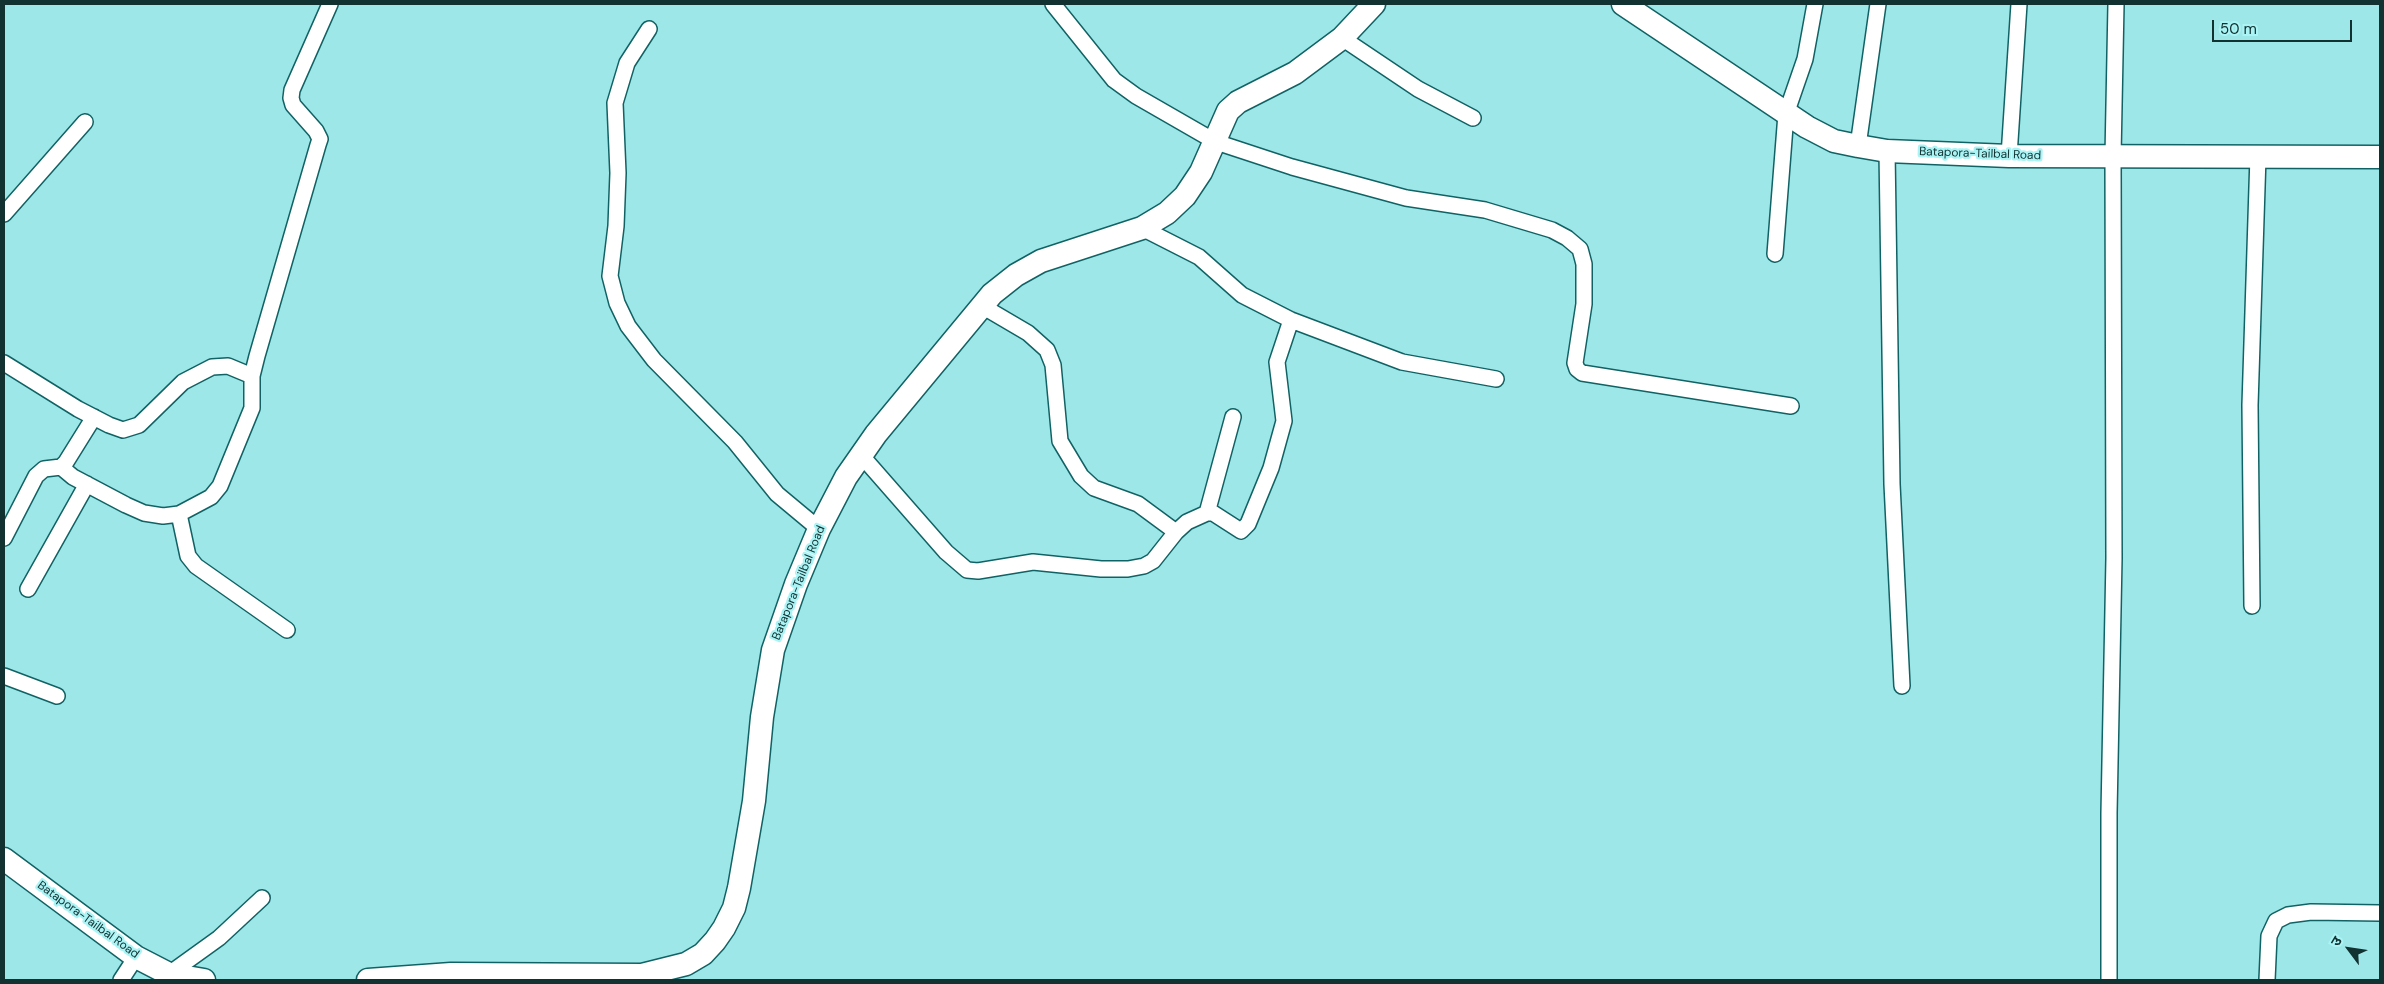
<!DOCTYPE html>
<meta charset="utf-8">
<style>
body{margin:0}
#map{position:relative;width:2384px;height:984px;overflow:hidden;background:#9ee7e8;font-family:"DM Sans","Noto Sans Devanagari",sans-serif}
canvas{display:block}
.frame{position:absolute;inset:0;border:5px solid #123131;pointer-events:none}
.north{position:absolute;left:2324px;top:924px;width:50px;height:50px;-webkit-text-stroke:4px #abf4f6;paint-order:stroke;rotate:301deg;font-size:14px;font-weight:700;line-height:20px;text-align:center;color:#123131}
.north::after{content:'';display:block;margin:auto;width:18px;height:22px;background:#123131;clip-path:polygon(50% 0,100% 100%,50% 72%,0 100%)}
.scale{position:absolute;left:2212px;top:20px;width:140px;height:22px;box-sizing:border-box;border:2px solid #123131;border-top:0;padding-left:6px;font-size:15px;line-height:18px;white-space:nowrap;color:#123131;-webkit-text-stroke:4px #abf4f6;paint-order:stroke}
</style>
<div id="map">
<canvas width="2384" height="984"></canvas>
<div class="frame"></div>
<div class="north">उ</div>
<div class="scale">50 m</div>
</div>
<script>
const c = document.querySelector('canvas').getContext('2d');
c.lineJoin = 'round';
const shape = rows => new Path2D(rows.map(r => 'M' + r).join(''));
function trace(path, color, width, dash) { c.strokeStyle = color; c.lineWidth = width; c.lineCap = dash ? 'butt' : 'round'; c.setLineDash(dash || []); c.stroke(path); }
function drawText(font, color, halo, rows, align = 'center') {
  c.font = font + ' "DM Sans",sans-serif'; c.lineWidth = 4.5; c.setLineDash([]); c.textBaseline = 'middle'; c.strokeStyle = halo; c.fillStyle = color; for (const [text, x, y, turn = 0] of rows) {
    c.save(); c.translate(x, y); c.rotate((+turn || 0) * Math.PI / 180); c.textAlign = isNaN(turn) ? turn : align; if (halo) c.strokeText(text, 0, 0); c.fillText(text, 0, 0); c.restore();
  }
}
const minor = shape([
 [1053,4,1114,80,1136,96,1216,142,1292,167,1406,198,1485,210,1552,230,1567,238,1580,249,1584,264,1584,304,1575,363,1577,369,1582,373,1791,406],
 [649,29,627,63,615,103,618,173,616,226,610,276,617,303,628,326,654,360,735,442,777,494,819,529],
 [1342,38,1418,89,1473,118],
 [1858,146,1878,4],
 [1887,151,1892,484,1902,686],
 [2009,156,2019,4],
 [4,214,85,122],
 [1142,228,1199,257,1242,295,1291,320,1402,362,1496,379],
 [1775,254,1786,114,1805,59,1815,4],
 [982,306,1028,333,1047,350,1053,365,1060,441,1081,476,1094,488,1138,504,1176,532],
 [4,363,78,409,109,425,123,430,139,425,183,382,212,367,228,366,252,376],
 [861,455,946,552,967,570,978,571,1033,562,1101,569,1128,569,1144,566,1153,561,1176,532,1187,522,1207,513,1213,513,1241,531,1248,524,1271,468,1284,421,1277,362,1291,320],
 [61,467,73,477,126,505,144,513,163,516,179,514,211,497,220,486,252,408,252,376,257,356,318,145,320,139,316,131,293,105,291,98,292,90,330,4],
 [1207,513,1233,417],
 [179,514,188,556,196,566,287,630],
 [4,538,36,476,44,469,61,467,66,462,94,417],
 [28,589,87,484],
 [2252,606,2250,405,2258,156],
 [4,676,57,696],
 [169,974,219,938,262,898],
 [121,980,136,957],
 [2109,980,2109,813,2114,558,2113,156,2116,4],
 [2267,980,2269,936,2276,921,2288,915,2311,912,2380,913]
]);
const secondary = shape([
 [1623,4,1807,127,1834,141,1858,146,1887,151,2009,156,2380,157],
 [4,859,136,957,169,974,204,980],
 [368,980,451,974,642,975,686,964,703,954,715,941,724,928,734,908,739,888,754,801,762,717,773,650,796,584,819,529,846,477,876,434,992,294,1016,275,1041,261,1142,228,1167,213,1185,196,1201,172,1228,111,1238,102,1295,73,1342,38,1374,4]
]);
trace(minor, '#116264', 18);
trace(secondary, '#116264', 25);
trace(minor, '#fff', 15);
trace(secondary, '#fff', 22);
drawText('12px', '#123131', '#abf4f6', [
 ["Batapora-Tailbal Road",1980,154,2],
 ["Batapora-Tailbal Road",799,583,-68],
 ["Batapora-Tailbal Road",88,920,36]
]);
</script>
